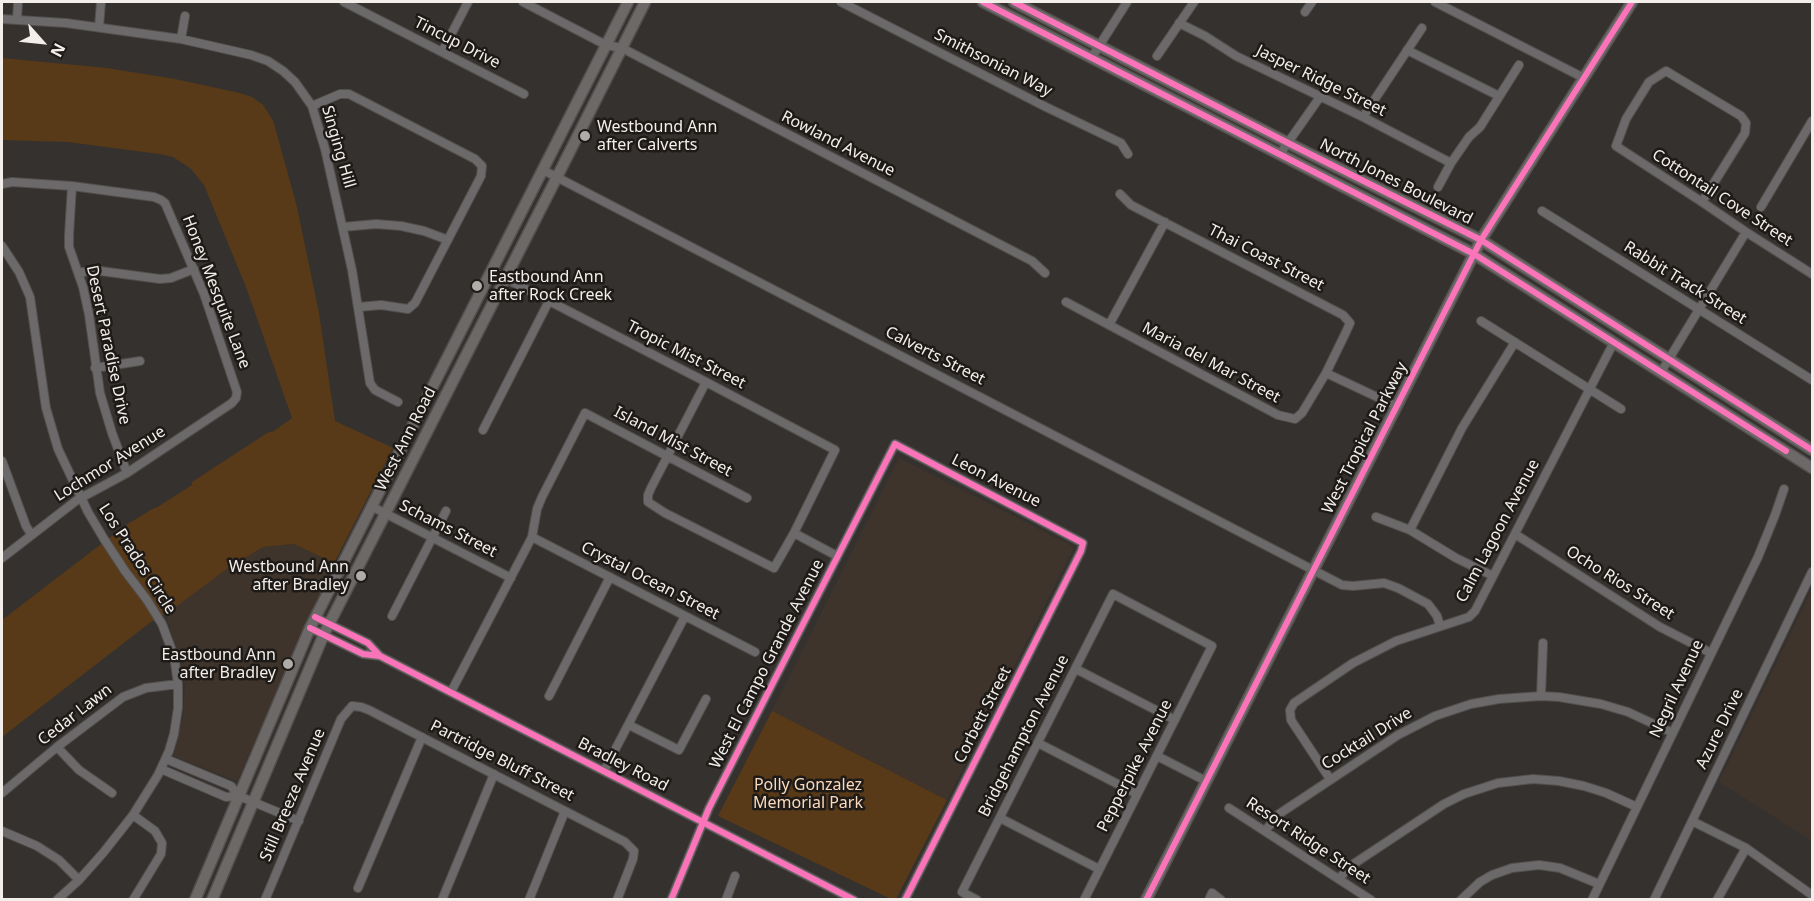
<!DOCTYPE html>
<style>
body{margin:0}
#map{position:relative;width:1814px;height:901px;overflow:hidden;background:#35312e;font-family:"Noto Sans",sans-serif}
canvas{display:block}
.frame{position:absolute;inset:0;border:3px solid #f3eeea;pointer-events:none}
.north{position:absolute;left:12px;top:12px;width:60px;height:60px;-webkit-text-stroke:4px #1d1a17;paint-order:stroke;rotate:117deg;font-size:16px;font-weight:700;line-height:24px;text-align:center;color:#f3eeea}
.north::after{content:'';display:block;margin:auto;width:21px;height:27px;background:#f3eeea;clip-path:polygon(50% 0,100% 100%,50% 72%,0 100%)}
</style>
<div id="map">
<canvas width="1814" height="901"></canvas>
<div class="frame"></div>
<div class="north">N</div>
</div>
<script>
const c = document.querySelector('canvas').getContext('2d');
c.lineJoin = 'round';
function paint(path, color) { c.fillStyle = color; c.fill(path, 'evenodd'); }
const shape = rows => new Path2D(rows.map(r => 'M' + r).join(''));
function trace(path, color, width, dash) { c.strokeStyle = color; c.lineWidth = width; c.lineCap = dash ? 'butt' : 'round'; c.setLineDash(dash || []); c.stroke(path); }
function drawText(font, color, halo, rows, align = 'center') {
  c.font = font + ' "Noto Sans",sans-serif'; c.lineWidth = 5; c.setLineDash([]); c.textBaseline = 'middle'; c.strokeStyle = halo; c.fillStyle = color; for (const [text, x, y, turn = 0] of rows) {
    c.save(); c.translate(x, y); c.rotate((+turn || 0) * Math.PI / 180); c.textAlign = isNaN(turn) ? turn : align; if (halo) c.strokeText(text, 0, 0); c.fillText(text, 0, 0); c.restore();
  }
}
paint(shape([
 [899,458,1074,547,947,800,772,711],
 [294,544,334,563,237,781,173,756,183,718,185,685,181,664,165,612,228,568,263,547],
 [1812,590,1812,841,1719,782]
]), '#3f342b');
paint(shape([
 [2,58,107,68,175,79,240,93,252,97,263,105,273,120,297,207,319,313,335,421,393,448,334,563,294,544,263,547,228,568,170,611,151,622,2,737,2,620,126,525,154,508,156,508,192,485,192,482,267,433,274,431,292,418,246,287,204,185,190,168,173,157,159,154,68,142,2,140],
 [772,711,947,800,896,899,891,899,718,816]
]), '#583a18');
const minor = shape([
 [344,2,524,94],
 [523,2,606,45,622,48,1032,261,1045,273],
 [841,2,1046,107,1121,143,1128,154],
 [1435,2,1584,78],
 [1305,12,1312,2],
 [2,19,66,23,181,39,251,55,268,61,283,71,295,82,312,106,325,149,352,270,370,383,375,390,398,402],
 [17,20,18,2],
 [1179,23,1205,36,1236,56,1363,117,1451,163],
 [99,27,101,2],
 [181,39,185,16],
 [1407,50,1499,96],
 [442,52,468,2],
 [1157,56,1194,2],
 [1092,57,1127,2],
 [312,106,340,94,349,94,475,159,482,166,481,176,415,303,408,309,381,305,359,307],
 [1363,117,1422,28],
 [1280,154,1320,97],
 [543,170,1342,585,1353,586,1384,583,1398,588,1428,604,1437,616,1440,626],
 [2,184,12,182,72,186,154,197,161,200,165,203,204,294,237,392,236,398,232,403,127,473,77,500,2,558],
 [72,186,69,235,69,247,83,287,89,315,100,393,112,433,127,473],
 [1438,187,1451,163,1469,137,1480,127,1519,65],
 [1702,202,1745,133,1746,123,1741,116,1666,71,1649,82,1626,119,1616,146,1702,202,1746,232,1812,274],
 [1761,207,1812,121],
 [1542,211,1812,380],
 [343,227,376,224,401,226,424,231,448,240],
 [2,246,19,272,30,297,46,408,58,449,88,512,104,539,125,571,147,600,162,624,174,656,178,684,178,708,174,734,169,751,158,775,133,815,103,853,79,880,57,900],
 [491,271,706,382,835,450,794,533,774,568,665,513,648,502,648,495,651,488,706,382],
 [79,273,93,270,160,279,171,278,194,269],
 [1066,302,1278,415,1295,419,1302,413,1326,373,1346,332,1350,323,1343,315,1131,205,1120,194],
 [1481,321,1621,409],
 [1109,325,1165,222],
 [95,368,140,361],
 [1661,372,1746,232],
 [1326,373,1396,406],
 [483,430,549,301],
 [2,461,26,526,31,534],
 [371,506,511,578],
 [1376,517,1410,530,1456,558,1493,576],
 [1410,530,1462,428,1515,342],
 [794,533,837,556],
 [1515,534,1660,627,1711,653],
 [532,537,755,652],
 [392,616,446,511],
 [315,617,368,643,380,656,854,900],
 [310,628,363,654,380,656],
 [1076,669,1175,720],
 [451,692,532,537,537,509,542,497,585,413,747,498],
 [549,696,610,577],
 [1541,696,1543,643],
 [629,725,679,750,706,699],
 [1038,743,1137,794],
 [57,747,79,770,112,793],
 [1157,756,1206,781],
 [166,759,231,786,239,796],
 [161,769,226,797,239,796,299,821],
 [604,771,685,616],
 [1330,779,1291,720,1290,710,1294,703,1353,663,1396,641,1469,617,1475,611,1614,342],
 [2,793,57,747,123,697,146,688,178,684],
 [1229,808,1371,900],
 [133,815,155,831,162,843,161,854,133,900],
 [1000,818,1099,869],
 [1692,821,1746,848,1812,895],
 [2,831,37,846,59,860,79,880],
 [1265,831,1279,814,1398,735,1435,716,1471,704,1499,699,1541,696,1559,697,1601,704,1628,712,1673,733],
 [1339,879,1349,867,1444,804,1464,794,1498,783,1533,779,1559,781,1584,786,1606,793,1637,807],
 [358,888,422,737],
 [265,900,341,719,352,706,361,707,369,710,625,842,634,851,633,859,617,900],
 [442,900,494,774],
 [529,900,565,811],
 [671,900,709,808,895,444,1083,543,1081,551,905,900],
 [726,900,735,876],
 [977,900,962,892,1113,594,1212,646,1084,900],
 [1209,900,1212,893,1221,900],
 [1461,900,1480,882,1492,875,1512,868,1539,865,1560,868,1599,884],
 [1592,900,1758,557,1775,515,1784,489],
 [1654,900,1812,572],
 [1717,900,1746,848]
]);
const major = shape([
 [983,2,1474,254,1812,468],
 [1014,2,1288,143,1481,240,1812,450],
 [195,900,310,628,628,2],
 [212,900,324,634,557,177,645,2],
 [1146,900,1481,240,1632,2]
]);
trace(minor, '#534f4d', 10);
trace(major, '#534f4d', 13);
trace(minor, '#6b6969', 8);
trace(major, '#6c6968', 10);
trace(shape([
 [983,2,1474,254,1786,451],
 [1014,2,1288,143,1481,240,1812,450],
 [315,617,368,643,380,656,854,900],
 [310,628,363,654,380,656],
 [671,900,709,808,895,444,1083,543,1081,551,905,900],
 [1146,900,1481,240,1632,2]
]), '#fb73b8', 6);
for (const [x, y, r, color] of [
 [585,136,6,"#b0aca8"],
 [477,286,6,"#b0aca8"],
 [361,576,6,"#b0aca8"],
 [288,664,6,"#b0aca8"]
]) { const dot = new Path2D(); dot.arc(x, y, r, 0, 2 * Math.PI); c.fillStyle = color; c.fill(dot); trace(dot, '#1d1a17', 2); }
drawText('16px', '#f3eeea', '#1d1a17', [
 ["Tincup Drive",457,43,27],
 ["Smithsonian Way",993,63,27],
 ["Jasper Ridge Street",1321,81,26],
 ["Rowland Avenue",838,144,27],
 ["Singing Hill",338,147,74],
 ["North Jones Boulevard",1396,182,27],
 ["Cottontail Cove Street",1722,198,33],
 ["Thai Coast Street",1266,258,27],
 ["Rabbit Track Street",1685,283,32],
 ["Honey Mesquite Lane",216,292,69],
 ["Desert Paradise Drive",108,345,78],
 ["Tropic Mist Street",686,355,27],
 ["Calverts Street",935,356,27],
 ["Maria del Mar Street",1211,363,28],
 ["West Tropical Parkway",1365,438,-63],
 ["West Ann Road",406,439,-63],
 ["Island Mist Street",673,442,28],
 ["Lochmor Avenue",110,464,-32],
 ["Leon Avenue",996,481,27],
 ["Schams Street",448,529,27],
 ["Calm Lagoon Avenue",1498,531,-62],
 ["Los Prados Circle",137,559,57],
 ["Crystal Ocean Street",650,581,27],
 ["Ocho Rios Street",1620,583,32],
 ["West El Campo Grande Avenue",767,664,-63],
 ["Negril Avenue",1677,689,-65],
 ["Cedar Lawn",75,715,-38],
 ["Corbett Street",983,715,-63],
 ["Azure Drive",1720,729,-64],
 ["Bridgehampton Avenue",1024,736,-63],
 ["Cocktail Drive",1367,739,-32],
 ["Partridge Bluff Street",502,761,27],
 ["Bradley Road",623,765,27],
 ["Pepperpike Avenue",1135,766,-63],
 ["Still Breeze Avenue",293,795,-67],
 ["Resort Ridge Street",1308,841,33]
]);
drawText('16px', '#f3eeea', '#1d1a17', [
 ["Westbound Ann",597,127],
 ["after Calverts",597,145],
 ["Eastbound Ann",489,277],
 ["after Rock Creek",489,295],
 ["Westbound Ann",349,567,"right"],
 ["after Bradley",349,585,"right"],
 ["Eastbound Ann",276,655,"right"],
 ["after Bradley",276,673,"right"]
], 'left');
drawText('16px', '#fbdabc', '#1d1a17', [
 ["Polly Gonzalez",808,785],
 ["Memorial Park",808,803]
]);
</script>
